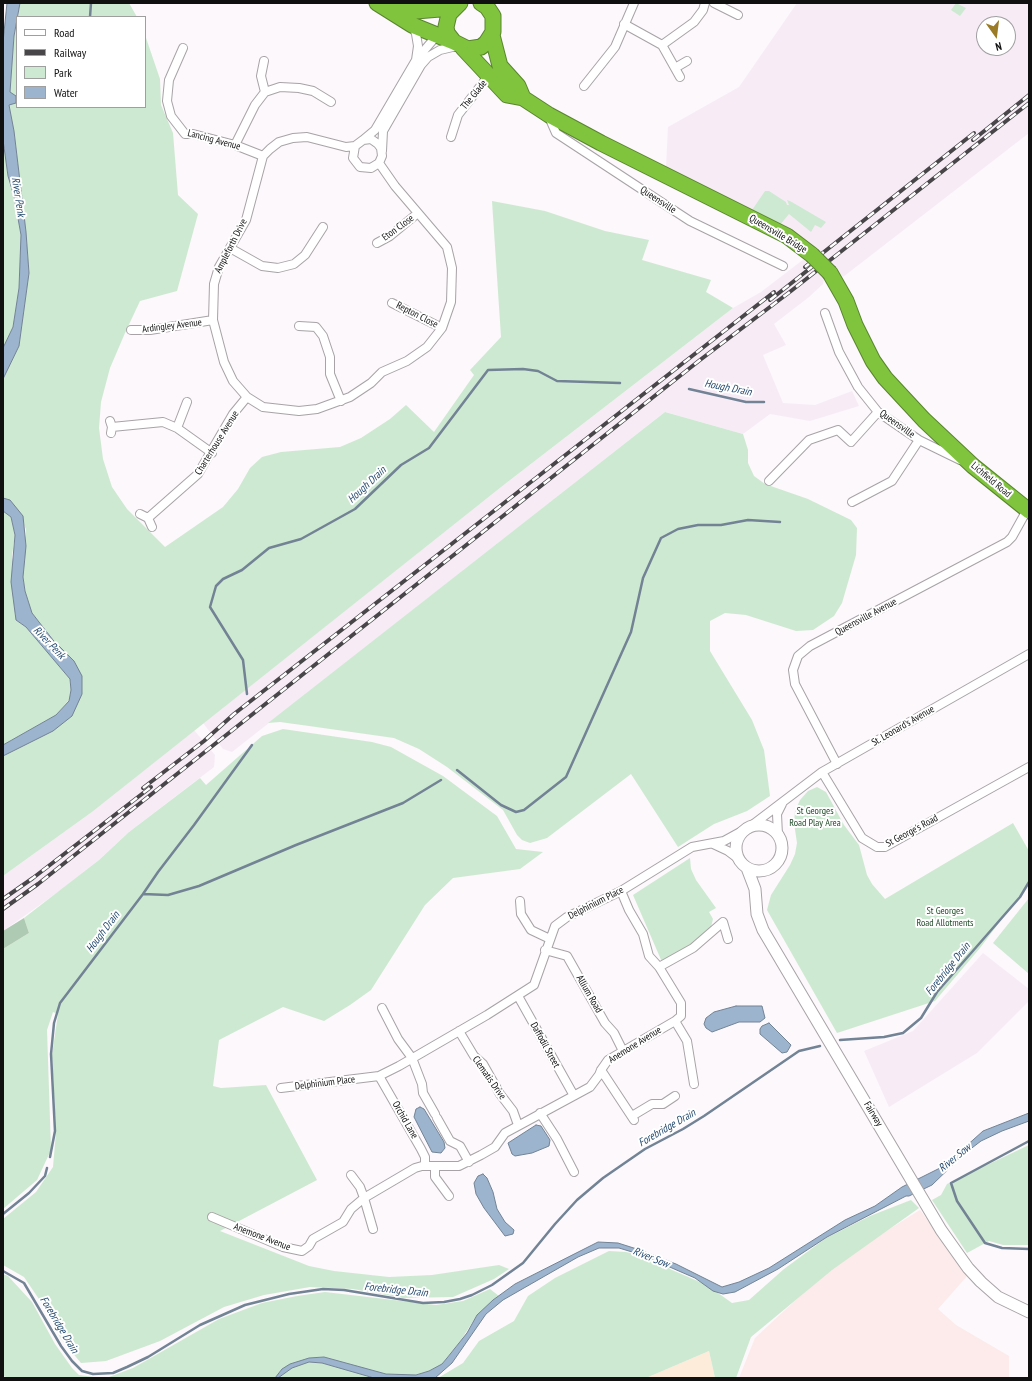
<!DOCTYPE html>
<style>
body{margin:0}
#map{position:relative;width:1032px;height:1381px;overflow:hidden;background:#fcf8fc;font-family:"PT Sans Narrow",sans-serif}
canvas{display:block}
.frame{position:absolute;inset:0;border:4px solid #111011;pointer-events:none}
.legend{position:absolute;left:16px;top:16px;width:130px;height:92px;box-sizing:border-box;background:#fff;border:1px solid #a09fa0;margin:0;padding:5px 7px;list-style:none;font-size:12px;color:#111011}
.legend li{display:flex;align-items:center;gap:8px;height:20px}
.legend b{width:20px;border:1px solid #a09fa0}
.north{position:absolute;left:976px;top:16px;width:40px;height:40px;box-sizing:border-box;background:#fff;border:1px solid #a09fa0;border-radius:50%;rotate:166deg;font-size:11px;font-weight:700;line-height:16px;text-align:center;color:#111011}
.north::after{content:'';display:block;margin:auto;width:14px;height:18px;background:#9b7b25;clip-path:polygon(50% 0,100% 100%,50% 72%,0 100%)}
</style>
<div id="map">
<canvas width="1032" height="1381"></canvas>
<div class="frame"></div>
<ul class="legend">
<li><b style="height:5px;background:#fff"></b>Road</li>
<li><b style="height:5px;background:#484648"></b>Railway</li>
<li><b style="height:11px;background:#cee9d1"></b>Park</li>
<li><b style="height:11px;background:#9cb4cd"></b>Water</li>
</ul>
<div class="north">N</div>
</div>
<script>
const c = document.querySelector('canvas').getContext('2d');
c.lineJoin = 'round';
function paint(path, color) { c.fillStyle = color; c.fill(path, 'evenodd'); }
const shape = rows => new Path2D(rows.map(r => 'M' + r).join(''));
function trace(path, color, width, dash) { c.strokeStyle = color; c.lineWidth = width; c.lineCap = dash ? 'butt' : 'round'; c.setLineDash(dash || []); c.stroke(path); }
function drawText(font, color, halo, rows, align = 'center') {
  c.font = font + ' "PT Sans Narrow",sans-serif'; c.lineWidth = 4; c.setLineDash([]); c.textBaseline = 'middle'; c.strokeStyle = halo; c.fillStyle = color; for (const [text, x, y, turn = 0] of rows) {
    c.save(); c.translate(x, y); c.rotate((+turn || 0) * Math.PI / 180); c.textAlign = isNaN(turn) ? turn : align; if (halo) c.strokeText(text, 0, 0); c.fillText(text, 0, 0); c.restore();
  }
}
paint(shape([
 [797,3,1029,3,1029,133,843,277,819,249,666,167,668,127,739,87],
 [984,24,1008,24,1008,48,984,48],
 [804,259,806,260,824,279,823,284,809,297,774,324,786,345,763,355,783,403,815,405,852,391,859,406,810,421,770,414,743,434,665,412,232,752,223,749,203,723,505,484,733,308,761,292],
 [194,730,215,755,214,767,129,832,99,860,61,890,3,931,3,876,92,812],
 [983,953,1029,989,1029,1001,977,1053,889,1107,864,1051,913,1031]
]), '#f7ecf6');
paint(shape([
 [709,1351,715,1378,646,1378]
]), '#feecdb');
paint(shape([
 [920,1210,968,1275,938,1309,956,1325,1009,1356,1009,1378,739,1378,755,1338,828,1270,838,1261]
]), '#fcebea');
paint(shape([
 [20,3,129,3,137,17,18,17],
 [956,3,966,8,960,16,951,10],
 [17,21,17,107,145,107,145,35,160,79,161,105,173,133,178,195,198,214,177,291,140,301,125,333,110,368,101,402,99,428,103,459,112,487,127,509,165,547,223,507,238,489,250,468,262,457,281,452,340,447,361,438,390,419,406,405,434,432,474,375,470,370,501,337,492,201,545,211,605,231,649,240,642,260,711,280,706,292,733,308,505,484,92,812,3,876,3,756,72,716,74,661,53,640,32,613,25,591,23,577,26,529,10,500,3,498,3,379,19,346,29,273,26,232,14,131,9,105,14,36],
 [3,140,8,176,14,196,21,235,19,288,13,327,3,348],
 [765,191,769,191,786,202,787,205,789,205,787,200,790,201,826,222,821,228,815,225,811,232,789,214,779,226,752,210],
 [665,412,743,434,748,450,748,463,754,476,765,484,808,499,851,520,857,528,856,555,842,603,834,616,813,630,796,631,746,615,725,613,710,621,710,651,752,720,764,750,770,796,747,811,714,824,678,847,631,774,547,838,530,843,522,840,517,835,503,810,447,767,419,749,394,738,309,726,280,722,268,723],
 [3,511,11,517,15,535,12,555,16,620,26,627,70,679,71,690,69,700,56,715,3,745],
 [283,729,372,742,391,747,443,776,497,816,516,849,543,852,520,869,453,878,425,905,371,990,350,1005,324,1021,283,1007,219,1040,213,1086,221,1088,266,1085,317,1180,220,1231,309,1266,334,1271,389,1277,432,1275,499,1265,509,1269,494,1279,453,1297,403,1298,353,1289,310,1287,264,1295,224,1307,160,1341,106,1361,81,1363,61,1339,45,1308,24,1277,3,1265,3,1219,36,1192,53,1167,56,1132,52,1055,58,1014,53,1012,47,1030,51,1150,37,1180,3,1209,3,949,29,933,24,918,99,860,129,832,200,778,206,785,262,736],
 [817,787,826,792,844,825,859,845,867,875,872,884,885,899,1013,823,1029,851,1029,883,980,948,935,1001,837,1033,767,910,771,895,790,865,795,854,797,843,794,823,795,811,800,800,808,791],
 [690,858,691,869,696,880,716,908,709,912,713,919,711,927,693,944,662,962,633,895],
 [1029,898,1029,974,993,943],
 [1029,1145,1029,1245,1003,1245,989,1241,967,1253,932,1200,941,1195,947,1184],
 [911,1200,919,1208,832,1270,751,1337,736,1378,715,1378,709,1351,646,1378,438,1378,463,1363,479,1341,514,1321,528,1296,555,1278,609,1251,626,1252,654,1259,672,1270,707,1285,732,1303,749,1300,784,1269,826,1238,870,1216],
 [3,1274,8,1276,32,1302,55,1344,72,1368,79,1375,94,1377,109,1377,133,1368,219,1319,262,1303,297,1296,325,1292,436,1305,463,1301,490,1289,499,1296,477,1315,461,1340,442,1364,429,1371,416,1375,396,1375,375,1372,324,1357,309,1358,282,1369,275,1378,9,1378,3,1376],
 [308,1362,322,1363,377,1378,278,1378,292,1368]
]), '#cee9d1');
paint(shape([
 [24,918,29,933,3,949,3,931]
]), '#afcab2');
const water = shape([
 [7,3,20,3,14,36,10,92,16,96,16,103,9,105,14,131,26,232,29,273,19,346,3,379,3,348,13,327,19,288,21,235,14,196,8,176,3,140,3,42,7,3],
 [3,498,10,500,23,516,26,546,23,577,25,591,32,613,53,640,74,661,82,676,82,694,72,716,53,731,3,756,3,745,56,715,69,701,71,690,70,679,26,627,16,620,11,582,15,535,11,517,3,511,3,498],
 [736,1006,762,1006,765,1018,760,1022,739,1022,712,1032,706,1028,704,1024,706,1018,714,1012,736,1006],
 [769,1023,791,1045,787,1052,782,1053,760,1034,760,1029,762,1026,769,1023],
 [420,1107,424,1109,444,1142,445,1148,441,1153,432,1152,414,1117,416,1109,420,1107],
 [1029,1113,1029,1121,1002,1131,981,1141,964,1154,932,1185,909,1196,906,1196,827,1237,778,1269,735,1292,723,1294,713,1291,695,1278,642,1255,619,1248,599,1248,578,1257,503,1300,486,1314,452,1363,435,1378,374,1378,322,1363,309,1362,292,1368,278,1378,275,1378,282,1369,290,1364,309,1358,324,1357,386,1374,416,1375,429,1371,442,1364,447,1358,467,1333,477,1315,493,1300,515,1284,598,1242,618,1243,643,1251,676,1264,722,1287,739,1282,769,1268,845,1220,875,1206,902,1187,944,1166,983,1131,1029,1113],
 [536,1125,541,1126,550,1140,549,1146,532,1153,515,1156,512,1154,508,1143,536,1125],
 [483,1174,487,1178,493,1192,497,1209,505,1222,514,1230,513,1234,505,1236,484,1208,476,1194,474,1183,478,1176,483,1174]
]);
paint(water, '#9cb4cd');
trace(water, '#728395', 1);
trace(shape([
 [90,17,91,3],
 [689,389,746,402,764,402],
 [247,694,243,660,210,607,216,586,223,579,242,570,269,548,301,539,355,509,401,465,429,448,488,370,523,369,538,371,557,381,620,383],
 [457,770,501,805,516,812,524,810,566,777,631,632,643,578,661,538,678,529,698,525,721,525,748,520,780,522],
 [143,894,168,895,199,886,296,845,403,803,441,780],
 [840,1040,884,1037,903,1033,921,1018,937,992,1020,897,1029,882],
 [1029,1141,951,1183,957,1201,985,1243,1002,1248,1029,1249],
 [50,1157,55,1131,51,1054,54,1023,60,1003,143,894,158,872,194,825,252,745],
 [3,1214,29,1193,45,1176,47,1168],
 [3,1271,24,1283,61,1346,72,1361,82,1371,93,1374,113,1373,127,1367,148,1357,200,1325,245,1305,289,1294,323,1289,344,1290,423,1303,444,1302,460,1299,472,1295,492,1285,523,1263,555,1224,577,1200,603,1178,645,1149,683,1129,704,1116,799,1051,820,1046]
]), '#728395', 2.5);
const street = shape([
 [714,3,738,15],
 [624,24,662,45,680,77],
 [413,26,416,34,418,46,416,60],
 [662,45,694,22,703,10,705,3],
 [183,48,169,80,167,101,171,116,185,134,193,134,235,145,263,156],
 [264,61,261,76,265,92],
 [675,68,687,61],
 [584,86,615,47,634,3],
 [265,92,280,87,299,88,313,91,331,102],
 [549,117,556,133,690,221,783,266],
 [451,137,458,115,489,75],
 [363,140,375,130,416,60,439,33],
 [235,145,255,105,265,92],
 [355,146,353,158,360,167,371,168,379,163,382,156,381,148,378,144,371,139,363,140,355,146,346,147,307,137,293,138,279,142,270,149,263,156,246,220,219,267,214,284,213,320,224,362,233,381,247,397,263,407,299,411,317,409,350,397,371,383,382,372,407,361,427,347,442,328,451,302,452,268,447,247,395,186,379,163],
 [382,151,383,131,421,65,428,57,440,50,457,46],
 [377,243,390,236,418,213],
 [230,248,262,266,278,268,294,264,305,255,323,227],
 [392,303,442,328],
 [825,313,839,352,858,387,878,412,919,440,960,460],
 [299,326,316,327,323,336,330,357,330,374,341,401],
 [131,330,150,330,213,320],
 [110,421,112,427,111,433],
 [112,427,163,422,177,428,212,453],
 [177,428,187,402],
 [769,481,809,440,838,430,851,442,878,412],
 [852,502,892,481,919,440],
 [140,514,148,518,152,527],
 [148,518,198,474,233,414,247,397],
 [837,764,795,684,793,670,798,656,810,646,1007,542,1012,537,1027,510],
 [822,772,862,838,877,847,885,847,1029,767],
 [751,826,822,772,1029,654],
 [778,835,777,814,782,804],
 [713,844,728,851,740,860],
 [520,901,521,914,531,930,550,939],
 [545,950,567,956,605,1023,614,1033,623,1051],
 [659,967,693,948,723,922,728,939],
 [518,996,573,1094],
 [382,1008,398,1039,412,1058,422,1084,423,1093,435,1114],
 [675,1021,687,1041,694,1084],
 [459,1031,474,1056,483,1064,500,1094,513,1111,518,1125],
 [601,1070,634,1120],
 [379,1076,421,1149,425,1157,425,1166],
 [281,1088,379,1076,399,1066,487,1015,534,985,555,926,567,917,621,891,692,847,724,841,744,830],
 [540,1113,557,1139,574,1172],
 [632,1116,652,1104,663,1104,675,1096],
 [437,1118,450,1141,460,1146,469,1162],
 [435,1166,435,1177,449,1196],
 [212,1217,283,1247,302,1251,309,1246,313,1239,343,1222,351,1209,364,1198,360,1187,351,1175],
 [373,1229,364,1198,415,1168,422,1166,459,1166,481,1155,495,1147,505,1133,590,1087,599,1075,601,1070,608,1060,675,1021,681,1016,681,1003,659,967,649,956,643,934,629,910,621,891]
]);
const secondary = shape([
 '736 848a23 23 0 1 1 46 0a23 23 0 1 1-46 0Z',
 [747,868,755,889,757,914,763,930,941,1230,968,1268,981,1282,998,1297,1029,1312]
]);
const highway = shape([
 [377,3,412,25,454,42],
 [394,3,416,11,452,8],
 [460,3,449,14,446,27,447,33,454,42,468,49,481,47,486,43,493,32,493,16,487,7,481,3],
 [492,35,500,66,518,86,523,98],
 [463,48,507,95,523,98,549,115,601,143,787,236,812,255],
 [830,273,846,301,855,325,873,361,885,378,924,420,973,466,1029,511]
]);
trace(street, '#a7a3a6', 10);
trace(secondary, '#a7a3a6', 13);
trace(highway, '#59852e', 17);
trace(street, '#fff', 8);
trace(secondary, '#fff', 11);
trace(highway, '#80c43d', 15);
const rail = shape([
 [973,140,1029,95],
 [805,267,974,133],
 [770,300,813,266],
 [143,788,204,741,234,714,774,292],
 [3,899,33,878,151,787],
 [3,909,38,884,700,360,791,291,1029,103]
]);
trace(rail, '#484648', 4);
trace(rail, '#fff', 2.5, [8]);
const highwayBridge = shape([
 [812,255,830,273]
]);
trace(highwayBridge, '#59852e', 17, []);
trace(highwayBridge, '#80c43d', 15);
drawText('10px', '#111011', '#fff', [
 ["The Glade",474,95,-51],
 ["Lancing Avenue",214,140,15],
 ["Queensville",658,200,33],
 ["Eton Close",398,228,-36],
 ["Queensville Bridge",778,234,31],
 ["Ampleforth Drive",231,246,-63],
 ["Repton Close",417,315,27],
 ["Ardingley Avenue",172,326,-7],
 ["Queensville",897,424,36],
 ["Charterhouse Avenue",217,443,-58],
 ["Lichfield Road",991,480,40],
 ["Queensville Avenue",866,617,-28],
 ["St. Leonard's Avenue",903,726,-30],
 ["St George's Road",912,831,-28],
 ["Delphinium Place",596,903,-27],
 ["Allium Road",589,994,60],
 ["Daffodil Street",545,1045,61],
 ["Anemone Avenue",635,1045,-32],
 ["Clematis Drive",489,1078,55],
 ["Delphinium Place",325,1083,-7],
 ["Fairway",873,1114,59],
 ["Orchid Lane",405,1120,60],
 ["Anemone Avenue",262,1237,21]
]);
drawText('10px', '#204b29', '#fff', [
 ["St Georges",815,811],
 ["Road Play Area",815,823],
 ["St Georges",945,911],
 ["Road Allotments",945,923]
]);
drawText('italic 11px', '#264b6f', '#fff', [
 ["River Penk",18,197,81],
 ["Hough Drain",728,388,11],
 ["Hough Drain",367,485,-43],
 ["River Penk",49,643,46],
 ["Hough Drain",103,932,-53],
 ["Forebridge Drain",948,969,-51],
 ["Forebridge Drain",667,1128,-30],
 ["River Sow",955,1158,-39],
 ["River Sow",651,1258,22],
 ["Forebridge Drain",396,1290,6],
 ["Forebridge Drain",59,1325,59]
]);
</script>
